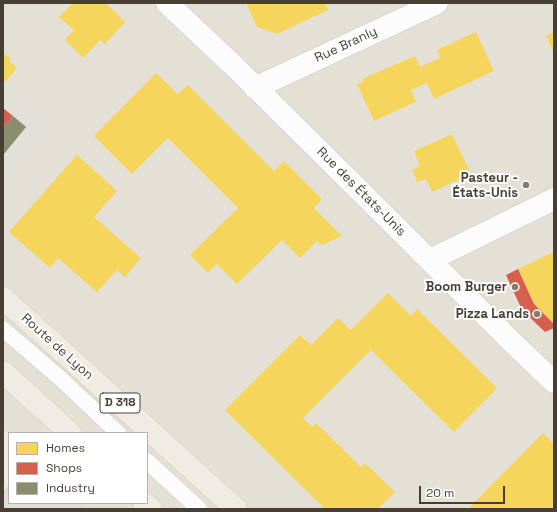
<!DOCTYPE html>
<meta charset="utf-8">
<style>
body{margin:0}
#map{position:relative;width:557px;height:512px;overflow:hidden;background:#f0eee8;font-family:"Space Grotesk",sans-serif}
canvas{display:block}
.frame{position:absolute;inset:0;border:4px solid #473f34;pointer-events:none}
.legend{position:absolute;left:8px;top:432px;width:140px;height:72px;box-sizing:border-box;background:#fff;border:1px solid #b5b2ae;margin:0;padding:5px 7px;list-style:none;font-size:12px;color:#473f34}
.legend li{display:flex;align-items:center;gap:8px;height:20px}
.legend b{width:20px;border:1px solid #b5b2ae}
.scale{position:absolute;left:419px;top:486px;width:86px;height:18px;box-sizing:border-box;border:2px solid #473f34;border-top:0;padding-left:5px;font-size:12px;line-height:14px;white-space:nowrap;color:#473f34;-webkit-text-stroke:3px #fff;paint-order:stroke}
</style>
<div id="map">
<canvas width="557" height="512"></canvas>
<div class="frame"></div>
<ul class="legend">
<li><b style="height:11px;background:#f6d55c"></b>Homes</li>
<li><b style="height:11px;background:#d6604d"></b>Shops</li>
<li><b style="height:11px;background:#8c8c6e"></b>Industry</li>
</ul>
<div class="scale">20 m</div>
</div>
<script>
const c = document.querySelector('canvas').getContext('2d');
c.lineJoin = 'round';
function paint(path, color) { c.fillStyle = color; c.fill(path, 'evenodd'); }
const shape = rows => new Path2D(rows.map(r => 'M' + r).join(''));
function trace(path, color, width, dash) { c.strokeStyle = color; c.lineWidth = width; c.lineCap = dash ? 'butt' : 'round'; c.setLineDash(dash || []); c.stroke(path); }
function drawText(font, color, halo, rows, align = 'center') {
  c.font = font + ' "Space Grotesk",sans-serif'; c.lineWidth = 4; c.setLineDash([]); c.textBaseline = 'middle'; c.strokeStyle = halo; c.fillStyle = color; for (const [text, x, y, turn = 0] of rows) {
    c.save(); c.translate(x, y); c.rotate((+turn || 0) * Math.PI / 180); c.textAlign = isNaN(turn) ? turn : align; if (halo) c.strokeText(text, 0, 0); c.fillText(text, 0, 0); c.restore();
  }
}
paint(shape([
 [3,3,554,3,554,509,87,509,80,503,147,503,147,433,9,433,9,435,3,429,3,185,55,126,3,82]
]), '#e5e0d5');
paint(shape([
 [3,429,9,435,9,503,80,503,87,509,3,509]
]), '#f4e9da');
paint(shape([
 [3,82,56,126,3,185]
]), '#e3dfd9');
paint(shape([
 [9,485,9,503,80,503,87,509,3,509,3,492]
]), '#e0ddd8');
paint(shape([
 [73,3,106,3,125,22,105,44,100,40,83,58,65,40,74,30,59,17],
 [246,3,325,3,328,10,277,34,257,27],
 [476,32,494,71,434,99,427,83,411,90,416,102,374,121,357,84,363,82,362,79,415,56,420,67,440,58,437,50],
 [554,32,554,53,546,36],
 [3,52,11,59,9,61,17,68,4,83],
 [156,73,178,94,188,85,274,171,284,161,322,199,314,208,342,236,322,245,317,241,300,258,282,240,237,284,217,264,208,273,190,255,238,208,168,138,132,174,94,136],
 [452,134,471,174,432,192,426,179,417,182,412,170,420,166,414,151],
 [77,155,117,191,94,217,141,258,125,277,117,270,97,292,58,258,50,268,9,232],
 [554,252,554,324,534,304,518,269],
 [388,293,411,316,417,309,497,388,454,432,371,350,303,418,312,427,316,423,361,467,365,463,395,492,378,509,325,509,225,410,300,335,311,345,338,318,351,330],
 [543,433,554,444,554,505,550,509,468,509]
]), '#f6d55c');
paint(shape([
 [3,108,13,116,3,128],
 [518,269,534,304,554,324,554,328,545,332,522,310,506,275]
]), '#d6604d');
paint(shape([
 [13,116,26,127,4,154,3,128]
]), '#8c8c6e');
const service = shape([
 [3,329,61,379,118,433],
 [147,461,199,509]
]);
const minor = shape([
 [167,3,235,67,510,340,554,382],
 [255,88,437,3],
 [430,260,554,199]
]);
const primary = shape([
 [3,298,236,509],
 [3,372,70,433],
 [144,503,151,509]
]);
trace(service, '#ccc9c3', 17);
trace(minor, '#ccc9c3', 23);
trace(primary, '#d4cab4', 23);
trace(service, '#fdfcfc', 16);
trace(minor, '#fdfcfc', 22);
trace(primary, '#f1ece3', 22);
for (const [x, y, r, color] of [
 [526,185,4,"#827c73"],
 [515,287,4,"#827c73"],
 [537,314,4,"#827c73"]
]) { const dot = new Path2D(); dot.arc(x, y, r, 0, 2 * Math.PI); c.fillStyle = color; c.fill(dot); trace(dot, '#fff', 1.5); }
for (const [x, y, w] of [
 [120,403,40]
]) { const box = new Path2D(); box.roundRect(x - w / 2, y - 10, w, 20, 3); c.fillStyle = '#fff'; c.fill(box); trace(box, '#473f34', 1); }
drawText('bold 12px', '#473f34', null, [
 ["D 318",120,403]
]);
drawText('13px', '#473f34', '#fff', [
 ["Rue Branly",346,45,-25],
 ["Rue des États-Unis",361,192,45],
 ["Route de Lyon",57,347,42]
]);
drawText('bold 13px', '#473f34', '#fff', [
 ["Pasteur -",518,178],
 ["États-Unis",518,193],
 ["Boom Burger",507,287],
 ["Pizza Lands",529,314]
], 'right');
</script>
